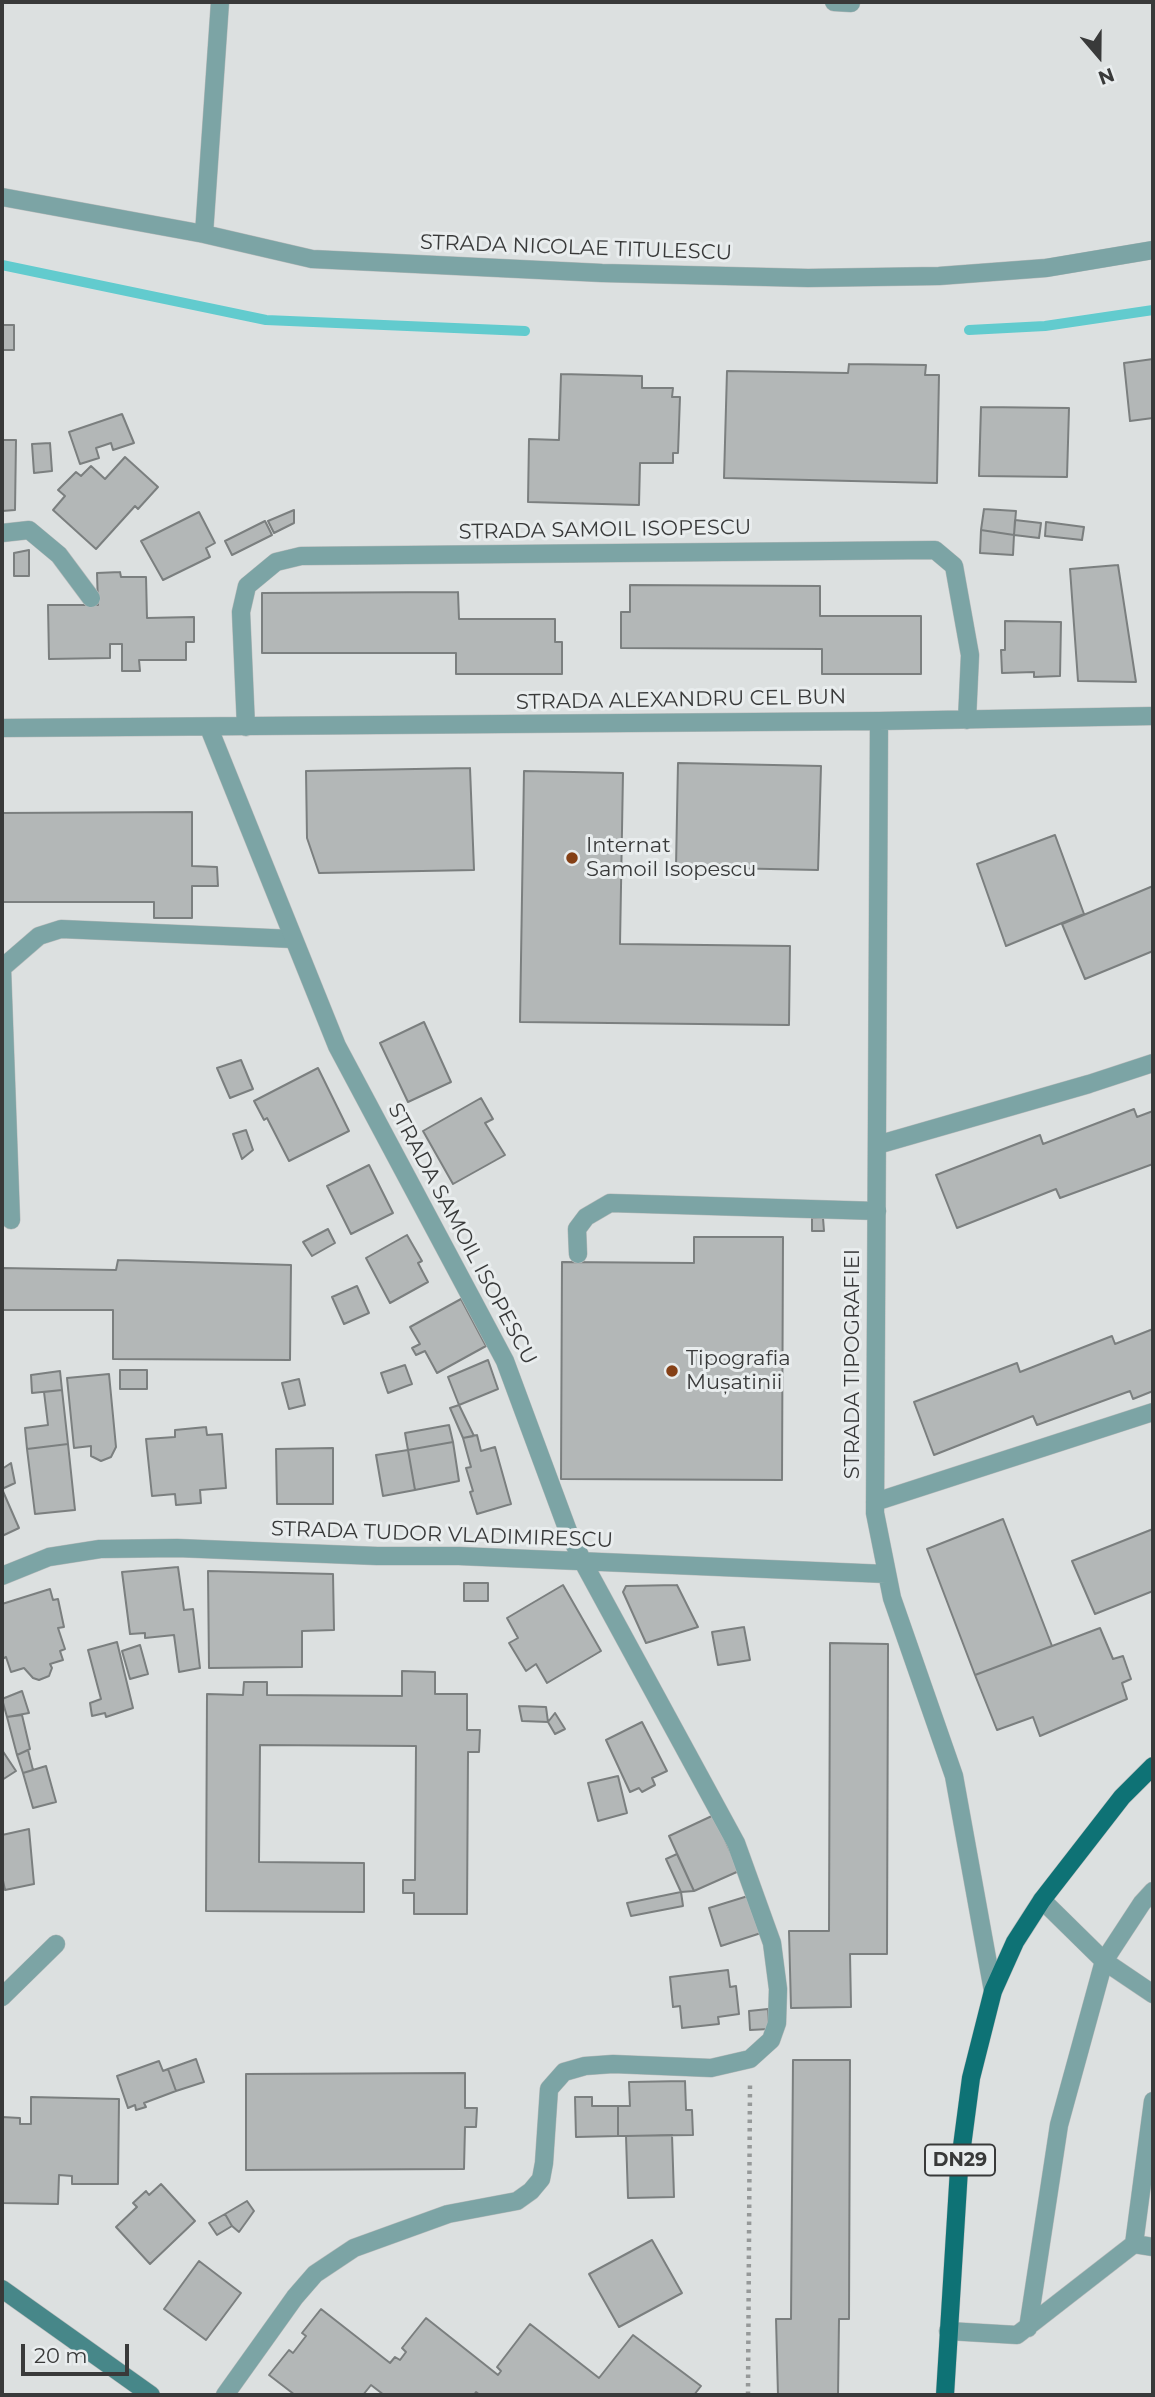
<!DOCTYPE html>
<meta charset="utf-8">
<style>
body{margin:0}
#map{position:relative;width:1155px;height:2397px;overflow:hidden;background:#dce0e0;font-family:Montserrat,sans-serif}
canvas{display:block}
.frame{position:absolute;inset:0;border:4px solid #393a3a;pointer-events:none}
.north{position:absolute;left:1064px;top:21px;width:70px;height:70px;-webkit-text-stroke:5px #e9edee;paint-order:stroke;rotate:160deg;font-size:19px;font-weight:700;line-height:28px;text-align:center;color:#393a3a}
.north::after{content:'';display:block;margin:auto;width:24px;height:32px;background:#393a3a;clip-path:polygon(50% 0,100% 100%,50% 72%,0 100%)}
.scale{position:absolute;left:21px;top:2344px;width:108px;height:32px;box-sizing:border-box;border:4px solid #393a3a;border-top:0;padding-left:9px;font-size:21px;line-height:24px;white-space:nowrap;color:#393a3a;-webkit-text-stroke:5px #e9edee;paint-order:stroke}
</style>
<div id="map">
<canvas width="1155" height="2397"></canvas>
<div class="frame"></div>
<div class="north">N</div>
<div class="scale">20 m</div>
</div>
<script>
const c = document.querySelector('canvas').getContext('2d');
c.lineJoin = 'round';
const shape = rows => new Path2D(rows.map(r => 'M' + r).join(''));
function trace(path, color, width, dash) { c.strokeStyle = color; c.lineWidth = width; c.lineCap = dash ? 'butt' : 'round'; c.setLineDash(dash || []); c.stroke(path); }
function paint(path, color) { c.fillStyle = color; c.fill(path, 'evenodd'); }
function drawText(font, color, halo, rows, align = 'center') {
  c.font = font + ' Montserrat,sans-serif'; c.lineWidth = 6; c.setLineDash([]); c.textBaseline = 'middle'; c.strokeStyle = halo; c.fillStyle = color; for (const [text, x, y, turn = 0] of rows) {
    c.save(); c.translate(x, y); c.rotate((+turn || 0) * Math.PI / 180); c.textAlign = isNaN(turn) ? turn : align; if (halo) c.strokeText(text, 0, 0); c.fillText(text, 0, 0); c.restore();
  }
}
trace(shape([
 [2,265,266,320,525,331],
 [969,330,1045,326,1153,310]
]), '#62cbce', 10);
const building = shape([
 [2,325,14,325,14,350,2,350,2,325],
 [1153,359,1153,418,1130,421,1124,363,1153,359],
 [849,364,926,365,925,375,939,375,937,483,724,478,727,371,848,373,849,364],
 [561,374,642,376,642,388,673,388,672,397,680,397,678,453,673,453,673,463,640,463,639,505,528,502,529,439,559,440,561,374],
 [981,407,1069,408,1067,477,979,476,981,407],
 [122,414,134,443,113,450,111,443,96,448,99,458,80,464,69,432,122,414],
 [2,440,16,440,15,510,2,511,2,440],
 [50,443,52,471,34,473,32,444,50,443],
 [125,457,158,487,138,509,135,506,96,549,53,510,65,496,58,490,76,472,81,476,91,466,105,479,125,457],
 [984,509,1016,511,1014,535,981,530,984,509],
 [294,510,294,523,274,533,268,521,294,510],
 [199,512,215,543,206,548,210,557,163,580,141,541,199,512],
 [1015,520,1041,523,1039,538,1014,535,1015,520],
 [265,521,272,535,232,555,225,541,265,521],
 [1046,522,1084,527,1082,540,1045,536,1046,522],
 [981,530,1014,535,1013,555,980,553,981,530],
 [29,550,29,576,14,576,14,553,29,550],
 [1118,565,1136,682,1078,681,1070,569,1118,565],
 [120,572,121,577,146,577,147,618,194,617,194,642,186,642,186,660,139,660,140,671,122,671,122,644,110,644,110,658,49,659,48,605,98,605,97,573,120,572],
 [630,585,820,586,820,616,921,616,921,674,822,674,822,649,621,648,621,612,630,612,630,585],
 [458,592,459,619,555,619,555,642,562,642,562,674,456,674,456,653,262,653,262,593,458,592],
 [1005,621,1061,622,1060,676,1034,677,1034,672,1002,673,1001,650,1005,650,1005,621],
 [678,763,821,766,818,870,676,867,678,763],
 [470,768,474,870,319,873,307,838,306,771,470,768],
 [524,771,623,773,620,944,790,946,789,1025,520,1022,524,771],
 [192,812,192,866,217,867,218,886,192,886,192,918,154,918,154,902,2,902,2,813,192,812],
 [1055,835,1084,914,1006,946,977,864,1055,835],
 [1153,886,1153,951,1085,979,1062,924,1153,886],
 [424,1022,451,1082,408,1102,380,1043,424,1022],
 [241,1060,253,1089,230,1098,217,1068,241,1060],
 [318,1068,349,1131,289,1161,267,1118,264,1120,254,1101,318,1068],
 [481,1098,493,1119,485,1123,505,1155,453,1184,423,1131,481,1098],
 [1134,1109,1137,1117,1153,1111,1153,1164,1060,1198,1056,1189,957,1228,936,1175,1040,1135,1043,1144,1134,1109],
 [246,1130,253,1150,242,1159,233,1134,246,1130],
 [369,1165,393,1213,351,1234,327,1186,369,1165],
 [812,1218,823,1218,824,1231,812,1231,812,1218],
 [328,1229,335,1243,312,1256,303,1242,328,1229],
 [407,1235,422,1261,418,1263,428,1282,390,1303,366,1258,407,1235],
 [694,1237,783,1237,782,1480,561,1479,562,1262,694,1263,694,1237],
 [118,1260,291,1265,290,1360,113,1359,113,1310,2,1310,2,1268,116,1270,118,1260],
 [357,1286,369,1313,344,1324,332,1297,357,1286],
 [461,1299,486,1346,437,1373,425,1351,416,1355,412,1348,420,1344,410,1327,461,1299],
 [1153,1329,1153,1391,1133,1399,1130,1391,1037,1425,1033,1416,934,1455,914,1402,1017,1363,1020,1372,1112,1336,1115,1344,1153,1329],
 [488,1360,498,1389,459,1405,448,1377,488,1360],
 [405,1365,412,1384,388,1393,381,1373,405,1365],
 [120,1370,147,1370,147,1389,120,1389,120,1370],
 [60,1371,62,1390,32,1393,31,1375,60,1371],
 [109,1374,116,1447,111,1457,101,1461,91,1456,91,1446,74,1448,67,1378,109,1374],
 [299,1379,305,1405,289,1409,282,1383,299,1379],
 [62,1390,68,1444,27,1449,25,1428,48,1425,44,1392,62,1390],
 [459,1405,474,1436,463,1438,450,1408,459,1405],
 [449,1425,453,1442,408,1450,405,1433,449,1425],
 [206,1427,207,1435,222,1434,226,1488,200,1490,201,1503,176,1505,175,1494,152,1496,146,1439,175,1437,175,1430,206,1427],
 [477,1435,481,1451,495,1447,511,1504,477,1514,470,1492,473,1491,466,1468,471,1467,463,1438,477,1435],
 [453,1442,459,1481,415,1490,408,1450,453,1442],
 [68,1444,75,1510,35,1514,27,1449,68,1444],
 [333,1448,333,1504,277,1504,276,1449,333,1448],
 [408,1450,415,1490,383,1496,376,1455,408,1450],
 [11,1463,15,1483,2,1489,19,1528,2,1536,2,1469,11,1463],
 [1003,1519,1052,1646,975,1675,927,1549,1003,1519],
 [1153,1529,1153,1591,1095,1614,1072,1561,1153,1529],
 [178,1567,184,1610,193,1609,200,1668,179,1672,174,1635,145,1638,145,1633,130,1634,122,1572,178,1567],
 [208,1571,333,1574,334,1630,302,1631,302,1667,209,1668,208,1571],
 [464,1583,488,1583,488,1601,464,1601,464,1583],
 [563,1585,601,1651,547,1683,536,1664,526,1671,509,1643,518,1638,507,1618,563,1585],
 [677,1585,698,1627,646,1643,623,1592,626,1586,677,1585],
 [50,1589,53,1600,58,1599,64,1627,58,1628,65,1649,60,1651,63,1660,50,1664,52,1668,49,1676,39,1680,33,1678,24,1668,11,1672,6,1657,2,1659,2,1604,50,1589],
 [744,1627,750,1660,718,1665,712,1632,744,1627],
 [1100,1628,1113,1659,1123,1656,1131,1679,1122,1683,1127,1699,1040,1736,1033,1717,997,1730,975,1675,1100,1628],
 [117,1642,133,1708,106,1717,105,1713,92,1716,90,1703,101,1699,88,1650,117,1642],
 [830,1643,888,1644,887,1954,850,1954,851,2007,791,2008,789,1931,829,1931,830,1643],
 [140,1645,148,1674,130,1679,122,1651,140,1645],
 [402,1671,435,1672,435,1694,467,1694,467,1730,480,1730,479,1752,468,1752,467,1914,414,1914,414,1893,403,1893,403,1880,415,1880,416,1746,260,1745,259,1862,364,1863,364,1912,206,1911,207,1694,243,1695,244,1682,267,1682,267,1695,402,1696,402,1671],
 [22,1691,29,1713,7,1717,2,1699,22,1691],
 [519,1706,546,1707,548,1722,522,1721,519,1706],
 [555,1713,565,1729,555,1734,548,1722,555,1713],
 [22,1715,30,1749,17,1755,7,1717,22,1715],
 [642,1722,667,1771,652,1778,655,1785,642,1792,639,1788,630,1792,606,1740,642,1722],
 [2,1750,16,1771,2,1780,2,1750],
 [28,1750,33,1770,23,1773,17,1755,28,1750],
 [46,1766,56,1802,33,1808,23,1773,46,1766],
 [618,1776,627,1813,598,1821,588,1783,618,1776],
 [714,1815,739,1871,694,1891,669,1836,714,1815],
 [29,1829,34,1884,5,1890,2,1876,2,1835,29,1829],
 [677,1854,694,1891,681,1892,666,1859,677,1854],
 [681,1892,683,1906,631,1916,627,1903,681,1892],
 [748,1896,761,1933,721,1946,709,1908,748,1896],
 [728,1970,730,1987,736,1986,739,2014,718,2017,719,2024,682,2028,680,2006,673,2007,670,1977,728,1970],
 [768,2009,769,2029,750,2030,749,2011,768,2009],
 [196,2059,204,2082,176,2091,168,2069,196,2059],
 [793,2060,850,2060,849,2319,839,2319,838,2395,778,2395,776,2319,791,2319,793,2060],
 [159,2061,163,2071,168,2069,176,2091,144,2103,146,2107,136,2110,135,2105,128,2108,117,2076,159,2061],
 [465,2073,465,2108,477,2108,476,2127,465,2127,464,2169,246,2170,246,2074,465,2073],
 [685,2081,686,2110,692,2110,693,2135,618,2136,618,2106,630,2106,629,2082,685,2081],
 [31,2097,119,2099,118,2184,72,2184,72,2176,59,2175,58,2204,2,2203,2,2117,20,2118,20,2124,31,2124,31,2097],
 [575,2097,592,2097,592,2106,618,2106,618,2136,576,2137,575,2097],
 [672,2135,674,2197,628,2198,626,2136,672,2135],
 [161,2184,195,2221,150,2264,116,2227,137,2207,133,2203,146,2191,149,2195,161,2184],
 [247,2201,254,2211,239,2232,232,2226,225,2214,247,2201],
 [225,2214,232,2226,217,2235,209,2223,225,2214],
 [652,2240,682,2293,619,2327,589,2274,652,2240],
 [199,2261,241,2293,206,2340,164,2309,199,2261],
 [321,2309,390,2363,395,2357,400,2360,406,2352,402,2348,426,2318,498,2375,501,2371,497,2367,530,2324,599,2378,633,2335,701,2386,694,2395,480,2395,476,2392,474,2395,384,2395,371,2385,363,2395,295,2395,269,2375,289,2350,293,2353,306,2336,302,2333,321,2309]
]);
paint(building, '#b3b7b7');
trace(building, '#7b7f7f', 2);
const service = shape([
 [11,1220,2,968,39,936,61,929,293,939],
 [578,1254,577,1229,586,1217,610,1203,877,1211],
 [1042,1900,1104,1961,1153,1994],
 [2,1997,56,1944],
 [1134,2244,1153,2247],
 [1028,2328,1059,2125,1104,1961,1142,1903,1153,1891],
 [948,2331,1017,2335,1134,2244,1153,2101]
]);
const minor = shape([
 [834,2,851,3],
 [2,197,204,234,312,259,602,273,808,278,939,276,1046,268,1153,250],
 [204,234,220,2],
 [2,533,29,530,59,555,91,598],
 [879,721,875,1513,892,1598,954,1776,993,1991],
 [246,727,241,612,247,586,276,562,301,556,935,550,954,566,970,655,967,720],
 [2,728,879,721,1153,716],
 [209,728,337,1046,505,1361,568,1531,583,1562,736,1843,772,1943,778,1989,777,2023,771,2040,750,2059,711,2068,613,2064,585,2066,564,2072,549,2089,544,2163,541,2179,531,2191,517,2201,448,2214,354,2248,315,2274,295,2297,225,2395],
 [877,1145,1089,1084,1153,1063],
 [875,1502,1153,1412],
 [2,1576,49,1557,100,1549,177,1548,377,1556,459,1556,886,1574]
]);
const secondary = shape([
 [2,2289,151,2395]
]);
const primary = shape([
 [945,2395,959,2169,971,2078,993,1991,1015,1942,1042,1900,1122,1797,1153,1766]
]);
trace(service, '#b8bbbb', 19);
trace(minor, '#b8bbbb', 19);
trace(secondary, '#b8bbbb', 19);
trace(primary, '#b8bbbb', 19);
trace(shape([
 [748,2395,750,2085]
]), '#969999', 4.5, [3.5, 5]);
trace(service, '#7ca4a5', 18);
trace(minor, '#7ca4a5', 18);
trace(secondary, '#478789', 18);
trace(primary, '#0e7275', 18);
for (const [x, y, r, color] of [
 [572,858,7,"#854016"],
 [672,1371,7,"#854016"]
]) { const dot = new Path2D(); dot.arc(x, y, r, 0, 2 * Math.PI); c.fillStyle = color; c.fill(dot); trace(dot, '#e9edee', 2.5); }
for (const [x, y, w] of [
 [960,2160,70]
]) { const box = new Path2D(); box.roundRect(x - w / 2, y - 15.5, w, 31, 5); c.fillStyle = '#e9edee'; c.fill(box); trace(box, '#393a3a', 2); }
drawText('bold 19px', '#393a3a', null, [
 ["DN29",960,2160]
]);
drawText('21px', '#393a3a', '#e9edee', [
 ["STRADA NICOLAE TITULESCU",576,248,2],
 ["STRADA SAMOIL ISOPESCU",605,530,-1],
 ["STRADA ALEXANDRU CEL BUN",681,700,-1],
 ["STRADA SAMOIL ISOPESCU",462,1234,62],
 ["STRADA TIPOGRAFIEI",853,1364,-90],
 ["STRADA TUDOR VLADIMIRESCU",442,1535,2]
]);
drawText('21px', '#393a3a', '#e9edee', [
 ["Internat",586,846],
 ["Samoil Isopescu",586,870],
 ["Tipografia",686,1359],
 ["Mușatinii",686,1383]
], 'left');
</script>
